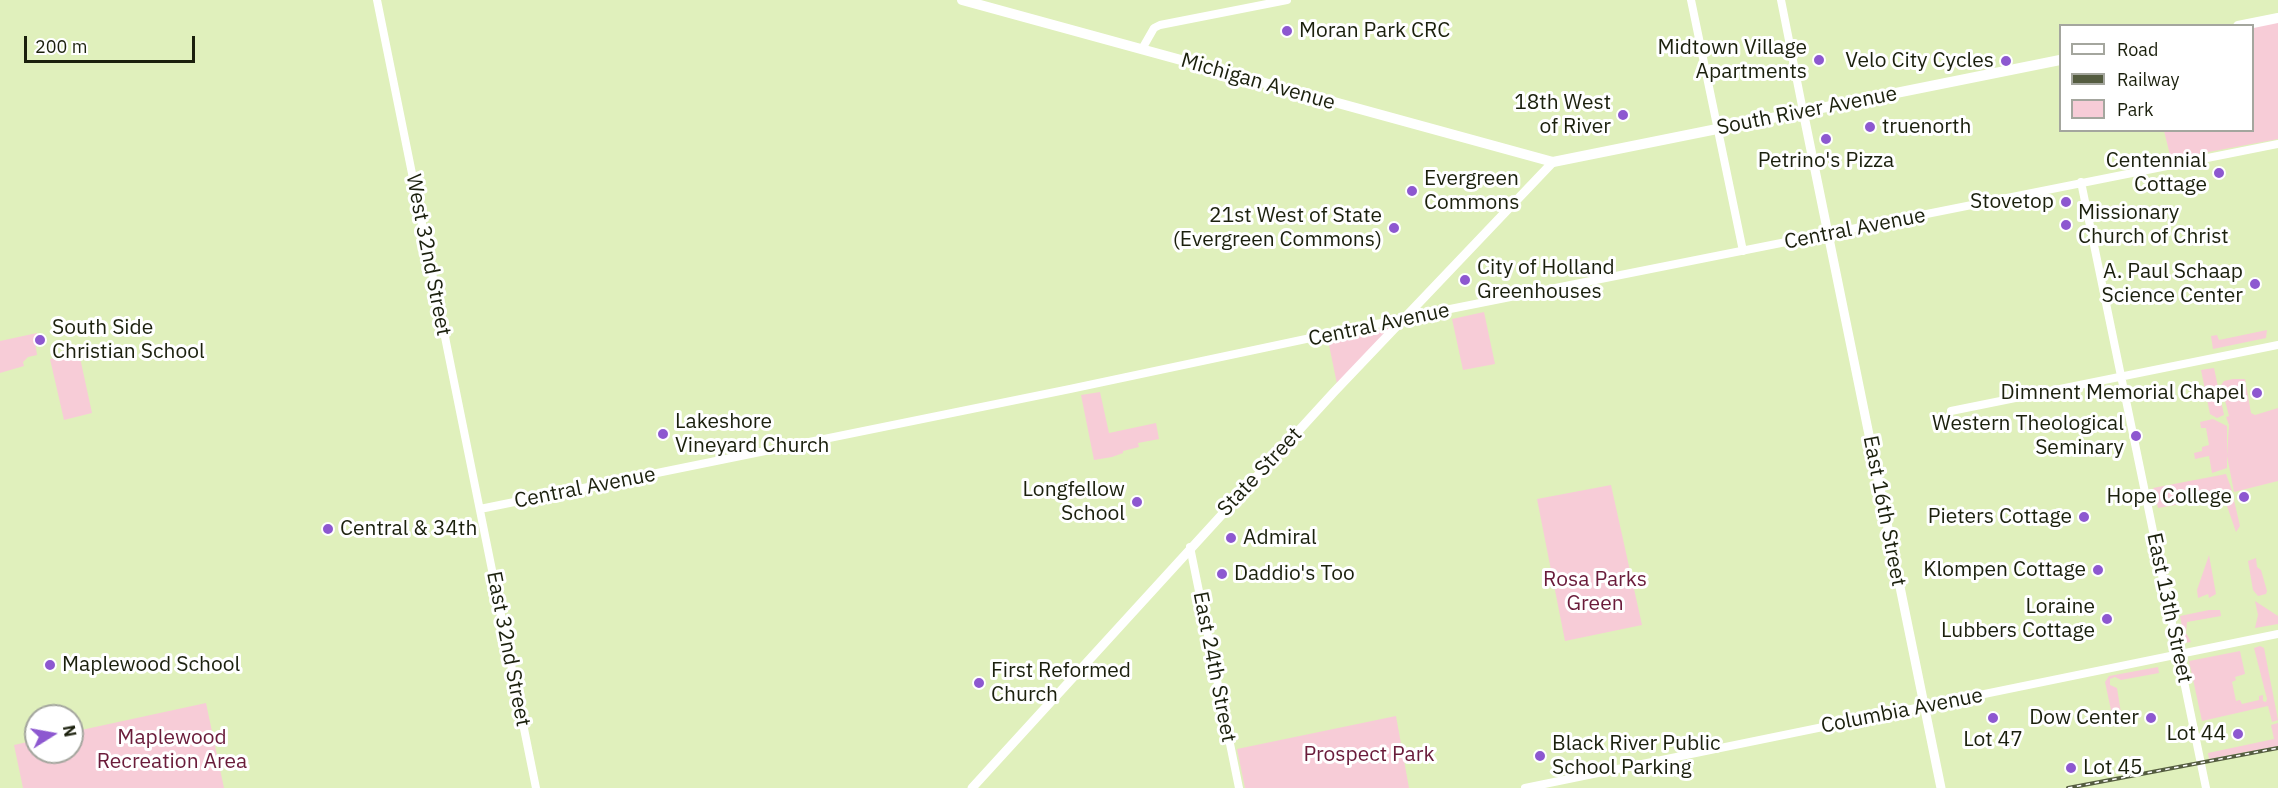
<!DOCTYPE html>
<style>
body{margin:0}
#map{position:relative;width:2278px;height:788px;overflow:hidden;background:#e0f0bc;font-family:"IBM Plex Sans",sans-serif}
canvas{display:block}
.legend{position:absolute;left:2059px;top:24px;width:195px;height:108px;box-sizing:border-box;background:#fff;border:2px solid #a4a69e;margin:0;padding:8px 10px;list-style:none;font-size:18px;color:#1b200d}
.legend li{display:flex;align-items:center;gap:12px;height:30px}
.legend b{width:30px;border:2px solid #a4a69e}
.north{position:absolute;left:24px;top:704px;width:60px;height:60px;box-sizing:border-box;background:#fff;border:2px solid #a4a69e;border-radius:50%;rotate:79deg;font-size:16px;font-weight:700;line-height:24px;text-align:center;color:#1b200d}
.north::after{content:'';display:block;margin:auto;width:21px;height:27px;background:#8d58d0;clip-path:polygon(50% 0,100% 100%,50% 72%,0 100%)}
.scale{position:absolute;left:24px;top:36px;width:171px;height:27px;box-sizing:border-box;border:3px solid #1b200d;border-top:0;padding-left:8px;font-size:18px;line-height:21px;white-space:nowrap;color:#1b200d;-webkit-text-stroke:4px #fff;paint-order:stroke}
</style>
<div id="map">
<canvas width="2278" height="788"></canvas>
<ul class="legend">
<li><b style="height:8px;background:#fff"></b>Road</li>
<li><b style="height:8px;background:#545c40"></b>Railway</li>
<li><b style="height:16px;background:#f7ccd7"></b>Park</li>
</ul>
<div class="north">N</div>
<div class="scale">200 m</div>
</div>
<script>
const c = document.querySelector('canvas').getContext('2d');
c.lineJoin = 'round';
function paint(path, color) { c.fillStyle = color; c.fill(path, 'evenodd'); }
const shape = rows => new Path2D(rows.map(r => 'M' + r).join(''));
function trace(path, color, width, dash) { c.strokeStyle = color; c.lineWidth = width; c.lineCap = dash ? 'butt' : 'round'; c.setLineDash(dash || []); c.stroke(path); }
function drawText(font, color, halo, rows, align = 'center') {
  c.font = font + ' "IBM Plex Sans",sans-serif'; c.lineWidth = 6; c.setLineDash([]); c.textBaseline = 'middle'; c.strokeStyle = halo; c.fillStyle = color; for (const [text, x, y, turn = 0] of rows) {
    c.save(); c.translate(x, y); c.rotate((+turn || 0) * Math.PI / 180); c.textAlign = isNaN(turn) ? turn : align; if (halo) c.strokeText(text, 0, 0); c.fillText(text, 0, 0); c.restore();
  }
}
paint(shape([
 [2278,22,2278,139,2171,159,2164,131,2252,130,2253,27],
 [1484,312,1495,364,1463,370,1452,319],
 [1393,326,1337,384,1328,340],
 [2267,330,2266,338,2213,349,2211,336,2217,335,2219,340],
 [37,333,39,340,35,342,37,355,28,357,23,362,24,366,0,373,0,341],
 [79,353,92,413,64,420,50,359],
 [2214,368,2224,415,2217,418,2210,414,2201,370],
 [2233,379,2245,379,2251,413,2255,415,2278,408,2278,481,2234,492,2227,456,2229,425,2226,417,2229,416,2221,385,2224,381],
 [1100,392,1109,433,1156,423,1159,439,1138,443,1139,447,1123,451,1123,453,1112,457,1094,460,1081,395],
 [2213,419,2227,426,2227,468,2212,473,2209,456,2195,459,2194,453,2202,451,2202,447,2209,445,2206,428,2201,428,2200,422],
 [2226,474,2232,490,2198,501,2158,508,2153,488],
 [1611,485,1642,625,1565,641,1537,499],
 [2227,495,2233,496,2240,526,2236,532,2227,506,2220,502,2204,500,2213,496],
 [2209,555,2216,594,2209,598,2208,594,2198,598,2197,590],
 [2256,558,2257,567,2261,570,2267,591,2266,594,2258,596,2253,590,2248,561],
 [2255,601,2278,616,2278,624,2255,628,2258,615],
 [2209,610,2220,610,2221,616,2187,622,2186,633,2191,642,2185,643,2180,616],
 [2260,646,2264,648,2278,720,2272,722,2268,706,2202,721,2189,661,2240,651,2245,674,2235,677,2236,680,2232,682,2236,701,2240,700,2242,704,2259,700,2259,696,2263,695,2263,701,2266,702,2267,699,2254,648],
 [2158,667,2159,673,2121,680,2115,677,2110,679,2110,685,2117,688,2121,713,2118,714,2117,723,2114,724,2105,682,2109,676],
 [206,703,224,788,23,788,14,745,36,740,36,752,72,752,72,732],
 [1396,716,1409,788,1245,788,1237,749],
 [2278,723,2278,746,2209,759,2208,753,2274,739,2271,725]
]), '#f7ccd7');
trace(shape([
 [377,0,536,788],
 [1691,0,1743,251],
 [1781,0,1803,111],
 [1142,49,1154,28,1160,25,1287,0],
 [2081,182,2206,788],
 [1951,411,2278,345],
 [480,509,1070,389,1405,318,2278,144],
 [1190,547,1239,788],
 [1525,788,2278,634]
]), '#fff', 8);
trace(shape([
 [1803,111,1941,788],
 [972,788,1334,392,1553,162]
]), '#fff', 9);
trace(shape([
 [962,0,1553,162,2060,60],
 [2238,26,2278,18]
]), '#fff', 10);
const rail = shape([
 [2068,788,2278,748]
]);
trace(rail, '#545c40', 4);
trace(rail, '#fff', 1.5, [4.5]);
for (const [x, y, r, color] of [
 [1287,31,6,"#8d58d0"],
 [1819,60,6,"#8d58d0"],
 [2006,61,6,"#8d58d0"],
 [1623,115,6,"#8d58d0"],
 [1870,127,6,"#8d58d0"],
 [1826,139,6,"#8d58d0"],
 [2219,173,6,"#8d58d0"],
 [1412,191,6,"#8d58d0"],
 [2066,202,6,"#8d58d0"],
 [2066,225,6,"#8d58d0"],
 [1394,228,6,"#8d58d0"],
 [1465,280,6,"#8d58d0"],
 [2255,284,6,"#8d58d0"],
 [40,340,6,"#8d58d0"],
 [2257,393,6,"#8d58d0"],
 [663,434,6,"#8d58d0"],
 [2136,436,6,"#8d58d0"],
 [2244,497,6,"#8d58d0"],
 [1137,502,6,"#8d58d0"],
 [2084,517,6,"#8d58d0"],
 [328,529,6,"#8d58d0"],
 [1231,538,6,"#8d58d0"],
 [2098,570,6,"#8d58d0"],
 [1222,574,6,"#8d58d0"],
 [2107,619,6,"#8d58d0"],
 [50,665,6,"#8d58d0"],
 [979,683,6,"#8d58d0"],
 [1993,718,6,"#8d58d0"],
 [2151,718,6,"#8d58d0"],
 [2238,734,6,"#8d58d0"],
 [1540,756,6,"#8d58d0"],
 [2071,768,6,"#8d58d0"]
]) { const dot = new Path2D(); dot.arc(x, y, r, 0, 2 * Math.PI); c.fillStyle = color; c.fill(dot); trace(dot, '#fff', 2); }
drawText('21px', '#1b200d', '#fff', [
 ["Moran Park CRC",1299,31,"left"],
 ["Midtown Village",1807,48],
 ["Apartments",1807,72],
 ["Velo City Cycles",1994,61],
 ["18th West",1611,103],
 ["of River",1611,127],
 ["truenorth",1882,127,"left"],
 ["Petrino's Pizza",1826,161,"center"],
 ["Centennial",2207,161],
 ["Cottage",2207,185],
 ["Evergreen",1424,179,"left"],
 ["Commons",1424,203,"left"],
 ["Stovetop",2054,202],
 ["Missionary",2078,213,"left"],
 ["Church of Christ",2078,237,"left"],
 ["21st West of State",1382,216],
 ["(Evergreen Commons)",1382,240],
 ["City of Holland",1477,268,"left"],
 ["Greenhouses",1477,292,"left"],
 ["A. Paul Schaap",2243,272],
 ["Science Center",2243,296],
 ["South Side",52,328,"left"],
 ["Christian School",52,352,"left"],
 ["Dimnent Memorial Chapel",2245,393],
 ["Lakeshore",675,422,"left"],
 ["Vineyard Church",675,446,"left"],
 ["Western Theological",2124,424],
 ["Seminary",2124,448],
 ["Longfellow",1125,490],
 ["School",1125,514],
 ["Hope College",2232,497],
 ["Pieters Cottage",2072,517],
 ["Central & 34th",340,529,"left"],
 ["Admiral",1243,538,"left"],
 ["Klompen Cottage",2086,570],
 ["Daddio's Too",1234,574,"left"],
 ["Loraine",2095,607],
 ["Lubbers Cottage",2095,631],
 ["Maplewood School",62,665,"left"],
 ["First Reformed",991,671,"left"],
 ["Church",991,695,"left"],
 ["Dow Center",2139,718],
 ["Lot 44",2226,734],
 ["Lot 47",1993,740,"center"],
 ["Black River Public",1552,744,"left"],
 ["School Parking",1552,768,"left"],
 ["Lot 45",2083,768,"left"]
], 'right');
drawText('21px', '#1b200d', '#fff', [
 ["Michigan Avenue",1258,82,16],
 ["South River Avenue",1807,111,-11],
 ["Central Avenue",1855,229,-11],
 ["West 32nd Street",428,255,79],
 ["Central Avenue",1379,325,-12],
 ["State Street",1260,472,-47],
 ["Central Avenue",585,488,-11],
 ["East 16th Street",1884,511,79],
 ["East 13th Street",2169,608,78],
 ["East 32nd Street",508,649,79],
 ["East 24th Street",1214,667,79],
 ["Columbia Avenue",1902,711,-11]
]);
drawText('21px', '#6a1c3a', '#fff', [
 ["Rosa Parks",1595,580],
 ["Green",1595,604],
 ["Maplewood",172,738],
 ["Recreation Area",172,762],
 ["Prospect Park",1369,755]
]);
</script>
